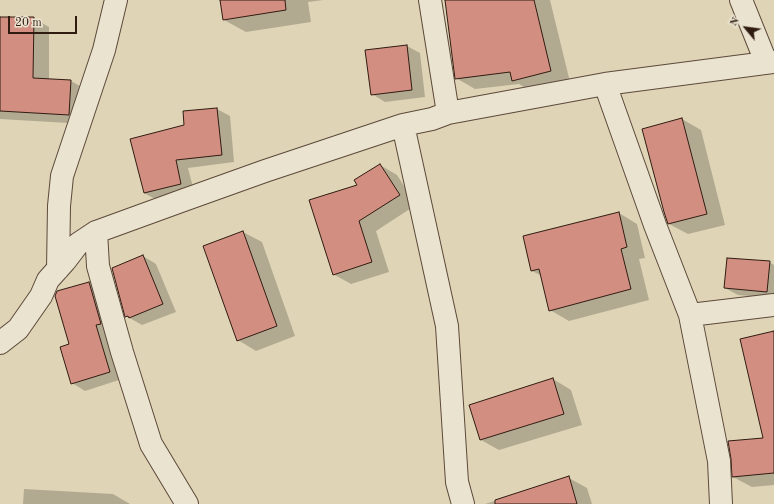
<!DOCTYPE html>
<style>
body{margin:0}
#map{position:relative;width:774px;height:504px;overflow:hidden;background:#dfd4b6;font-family:"Old Standard TT",serif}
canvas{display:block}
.north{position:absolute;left:726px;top:8px;width:40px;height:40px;-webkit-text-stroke:3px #eae3d0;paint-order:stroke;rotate:299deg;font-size:11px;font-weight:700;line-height:16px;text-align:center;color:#301b11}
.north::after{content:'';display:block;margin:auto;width:14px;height:18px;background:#301b11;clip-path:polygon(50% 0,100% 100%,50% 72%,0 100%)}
.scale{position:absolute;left:8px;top:16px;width:69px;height:18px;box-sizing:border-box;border:2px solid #301b11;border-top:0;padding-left:5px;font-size:12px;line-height:14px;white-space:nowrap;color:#301b11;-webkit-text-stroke:3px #eae3d0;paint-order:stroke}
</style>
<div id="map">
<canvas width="774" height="504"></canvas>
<div class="north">N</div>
<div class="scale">20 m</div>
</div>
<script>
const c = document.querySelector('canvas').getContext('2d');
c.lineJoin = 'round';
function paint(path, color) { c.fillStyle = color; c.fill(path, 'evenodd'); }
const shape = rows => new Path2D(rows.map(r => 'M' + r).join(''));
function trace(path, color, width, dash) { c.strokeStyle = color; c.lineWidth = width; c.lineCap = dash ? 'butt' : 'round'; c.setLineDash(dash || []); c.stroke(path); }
paint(shape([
 [221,0,323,0,308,2,311,22,246,32,224,20],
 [446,0,550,0,570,82,531,91,519,84,475,89,456,78],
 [0,18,33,18,49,27,49,80,71,81,87,90,85,124,0,119],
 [407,46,420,53,425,97,385,102,372,94],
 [217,109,230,116,234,162,188,168,194,191,157,200,144,193,186,126],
 [682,119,701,130,725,225,688,234,669,224],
 [380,165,397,175,416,205,376,231,389,272,351,284,333,274],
 [619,213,637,224,645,258,639,259,649,300,569,321,550,310,542,276,532,271],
 [243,232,262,242,295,336,256,351,238,340],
 [143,256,156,264,176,312,142,325,126,316],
 [769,262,774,265,774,298,738,295,725,288],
 [89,283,102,290,122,379,85,391,72,383,70,345,57,292],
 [553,379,571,390,582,425,499,450,481,440],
 [774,438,774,485,752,487,733,477],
 [569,478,587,488,592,504,485,504],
 [24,489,113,494,130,504,23,504]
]), '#0003');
const building = shape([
 [220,0,285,0,286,10,223,20,220,0],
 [445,0,534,0,551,71,512,81,510,72,455,79,445,0],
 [0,17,34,17,33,78,71,80,69,115,0,111,0,17],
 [407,45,412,90,371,95,365,50,407,45],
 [217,108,222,155,176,160,181,184,144,193,130,139,184,125,183,111,217,108],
 [682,118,707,214,668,224,664,212,642,129,682,118],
 [380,164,400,195,359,221,372,262,333,275,309,200,357,185,354,180,380,164],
 [619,212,627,247,621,249,631,289,549,311,539,269,531,271,523,236,619,212],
 [243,231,277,326,237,341,203,246,243,231],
 [143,255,163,304,129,318,128,316,125,317,112,268,143,255],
 [727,258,770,261,767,292,724,288,727,258],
 [89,282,101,324,96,325,110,372,71,384,60,347,69,344,55,296,57,291,89,282],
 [774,331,774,473,732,477,731,459,728,441,763,438,740,339,774,331],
 [553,378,564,414,480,440,469,405,553,378],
 [569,476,577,504,495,504,495,500,569,476]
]);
paint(building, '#d28f81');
trace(building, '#301b11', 1);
const street = shape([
 [430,0,448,113],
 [741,0,766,62],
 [605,84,655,225,690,315,719,461,721,504],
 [403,125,447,326,457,482,463,504],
 [96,232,98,266,122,352,151,444,187,504],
 [58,269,59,206,62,176,104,50,116,0],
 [690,315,774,305],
 [0,343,18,329,41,296,48,280,65,261,78,244,96,232,184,200,265,171,403,125,432,119,448,113,605,84,774,62]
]);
trace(street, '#5c493a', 24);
trace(street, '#eae3d0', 22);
</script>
